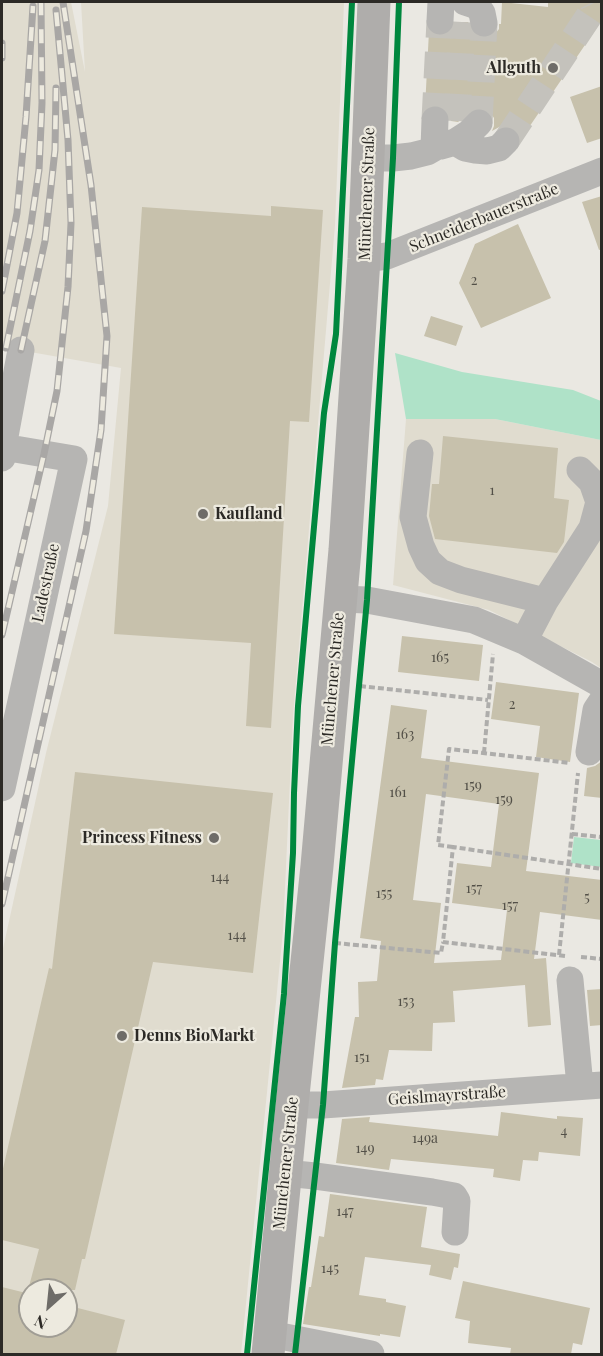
<!DOCTYPE html>
<meta charset="utf-8">
<style>
body{margin:0}
#map{position:relative;width:603px;height:1356px;overflow:hidden;background:#eae8e2;font-family:"Playfair Display",serif}
canvas{display:block}
.frame{position:absolute;inset:0;border:3px solid #2c2a26;pointer-events:none}
.north{position:absolute;left:18px;top:1278px;width:60px;height:60px;box-sizing:border-box;background:#edeadf;border:2px solid #a09d95;border-radius:50%;rotate:207deg;font-size:16px;font-weight:700;line-height:24px;text-align:center;color:#2c2a26}
.north::after{content:'';display:block;margin:auto;width:21px;height:27px;background:#6e6c68;clip-path:polygon(50% 0,100% 100%,50% 72%,0 100%)}
</style>
<div id="map">
<canvas width="603" height="1356"></canvas>
<div class="frame"></div>
<div class="north">N</div>
</div>
<script>
const c = document.querySelector('canvas').getContext('2d');
c.lineJoin = 'round';
function paint(path, color) { c.fillStyle = color; c.fill(path, 'evenodd'); }
const shape = rows => new Path2D(rows.map(r => 'M' + r).join(''));
function trace(path, color, width, dash) { c.strokeStyle = color; c.lineWidth = width; c.lineCap = dash ? 'butt' : 'round'; c.setLineDash(dash || []); c.stroke(path); }
function drawText(font, color, halo, rows, align = 'center') {
  c.font = font + ' "Playfair Display",serif'; c.lineWidth = 4.5; c.setLineDash([]); c.textBaseline = 'middle'; c.strokeStyle = halo; c.fillStyle = color; for (const [text, x, y, turn = 0] of rows) {
    c.save(); c.translate(x, y); c.rotate((+turn || 0) * Math.PI / 180); c.textAlign = isNaN(turn) ? turn : align; if (halo) c.strokeText(text, 0, 0); c.fillText(text, 0, 0); c.restore();
  }
}
paint(shape([
 [2,2,71,2,85,72,81,2,344,2,335,225,293,716,283,931,241,1354,2,1354,2,953,46,753,108,506,121,368,2,347],
 [30,1290,66,1290,66,1326,30,1326],
 [406,419,495,419,601,440,601,668,592,662,489,610,393,585]
]), '#e0dccf');
paint(shape([
 [395,353,462,372,573,390,601,401,601,440,495,419,406,419],
 [574,837,601,840,601,867,571,863]
]), '#afe2c8');
paint(shape([
 [502,2,548,7,548,2,602,2,602,20,521,139,518,130,509,126,501,126,492,131,494,126,494,118,490,112,484,108,474,108,468,112,458,122,451,121,449,112,443,106,435,104,428,106,425,108,429,31,432,34,439,37,447,35,453,30,456,22,468,22,473,34,480,38,488,38,495,34,499,29,499,24,501,24],
 [602,86,602,138,587,143,570,97],
 [602,196,602,249,599,250,582,202],
 [271,206,323,210,309,422,290,421,271,728,246,726,251,643,114,634,142,207,271,216],
 [518,224,551,298,481,328,459,283,475,244],
 [431,316,463,326,456,346,424,336],
 [443,436,558,448,554,498,569,500,564,542,557,553,435,539,429,516,432,484,439,484],
 [402,636,483,645,479,681,398,672],
 [496,682,579,693,570,762,536,757,540,726,491,719],
 [391,705,427,710,421,758,539,773,526,871,602,880,602,920,540,912,534,959,546,958,551,1025,528,1027,525,985,453,991,455,1022,433,1023,432,1051,389,1050,383,1080,376,1079,375,1085,342,1088,355,1017,359,1017,358,982,377,981,381,941,360,938],
 [426,794,499,804,491,867,457,863,452,903,507,910,501,960,434,963,441,903,413,900],
 [602,761,602,798,584,796,587,768,595,766],
 [75,772,273,793,253,973,153,962,85,1259,82,1259,75,1290,28,1290,39,1249,2,1240,2,1173,49,968,52,969],
 [602,989,602,1025,590,1026,587,990],
 [501,1112,557,1119,557,1116,583,1118,580,1156,539,1152,538,1161,523,1160,520,1181,493,1177,494,1169,391,1159,389,1170,336,1163,342,1119,370,1117,369,1122,498,1136],
 [330,1194,427,1207,421,1247,460,1254,458,1268,454,1267,451,1280,429,1275,431,1265,365,1257,359,1295,386,1299,386,1302,406,1306,400,1337,380,1334,380,1336,303,1324,309,1287,311,1287,319,1236,324,1237],
 [463,1281,590,1308,582,1345,573,1343,571,1354,510,1354,511,1348,468,1343,470,1321,455,1318],
 [2,1287,30,1294,30,1326,66,1326,66,1305,125,1320,116,1354,2,1354]
]), '#c7c1ac');
trace(shape([
 [435,120,440,21],
 [457,121,462,22],
 [479,123,484,23],
 [506,141,591,13,594,4,593,2]
]), '#c4c2bc', 27, [27, 14]);
trace(shape([
 [360,686,488,700],
 [484,753,493,654],
 [572,834,602,837],
 [453,847,438,845,449,749,570,763],
 [335,943,441,953,443,942],
 [559,955,578,773],
 [565,956,443,942,453,847,602,869],
 [581,957,602,959]
]), '#aeadab', 4, [6, 3]);
trace(shape([
 [465,2,477,6,482,13,484,23],
 [440,21,441,2],
 [455,142,465,148,475,150,487,151,499,148,506,141],
 [441,146,455,142,469,133,479,123],
 [368,158,393,158,411,156,427,152,434,148,435,120],
 [364,259,387,256,602,171],
 [2,447,3,447,21,350],
 [420,453,413,517,421,546,428,561,440,572,461,580,545,601],
 [2,458,3,447,74,459,2,788],
 [340,599,367,600,474,620,524,641,602,685],
 [524,641,545,601,592,528,599,502,592,482,580,470],
 [589,752,596,710,602,701],
 [570,980,580,1086],
 [292,1105,323,1105,602,1085],
 [285,1173,315,1176,432,1192,454,1196,457,1201,455,1232],
 [270,1334,371,1354]
]), '#b6b5b3', 27);
trace(shape([
 [268,1354,292,1105,317,866,345,550,364,259,374,2]
]), '#afadab', 33);
const rail = shape([
 [2,58,2,43],
 [2,291,17,213,26,117,33,6],
 [6,348,30,231,39,170,42,103,41,2],
 [21,350,45,241,55,150,56,88],
 [2,635,44,454,57,391,68,287,71,223,68,140,56,10],
 [2,904,86,531,101,430,107,336,91,185,63,2]
]);
trace(rail, '#a9a7a5', 7);
trace(rail, '#edeadf', 4.5, [14]);
trace(shape([
 [247,1354,284,994,293,853,294,793,298,706,318,482,324,413,336,334,352,2],
 [295,1354,323,1105,335,943,367,600,393,158,399,2]
]), '#00873e', 6);
for (const [x, y, r, color] of [
 [553,68,6,"#6e6c68"],
 [203,514,6,"#6e6c68"],
 [214,838,6,"#6e6c68"],
 [122,1036,6,"#6e6c68"]
]) { const dot = new Path2D(); dot.arc(x, y, r, 0, 2 * Math.PI); c.fillStyle = color; c.fill(dot); trace(dot, '#edeadf', 2); }
drawText('14px', '#535048', null, [
 ["2",474,281],
 ["1",492,491],
 ["165",440,658],
 ["2",512,705],
 ["163",405,735],
 ["159",473,786],
 ["161",398,793],
 ["159",504,800],
 ["144",220,878],
 ["157",474,889],
 ["155",384,894],
 ["5",587,898],
 ["157",510,906],
 ["144",237,936],
 ["153",406,1002],
 ["151",362,1058],
 ["4",564,1132],
 ["149a",425,1139],
 ["149",365,1149],
 ["147",345,1212],
 ["145",330,1269]
]);
drawText('bold 16px', '#2c2a26', '#edeadf', [
 ["Allguth",541,68],
 ["Kaufland",215,514,"left"],
 ["Princess Fitness",202,838],
 ["Denns BioMarkt",134,1036,"left"]
], 'right');
drawText('16px', '#2c2a26', '#edeadf', [
 ["Münchener Straße",367,194,-88],
 ["Schneiderbauerstraße",484,218,-22],
 ["Ladestraße",46,583,-78],
 ["Münchener Straße",333,679,-85],
 ["Geislmayrstraße",447,1096,-4],
 ["Münchener Straße",286,1163,-84]
]);
</script>
